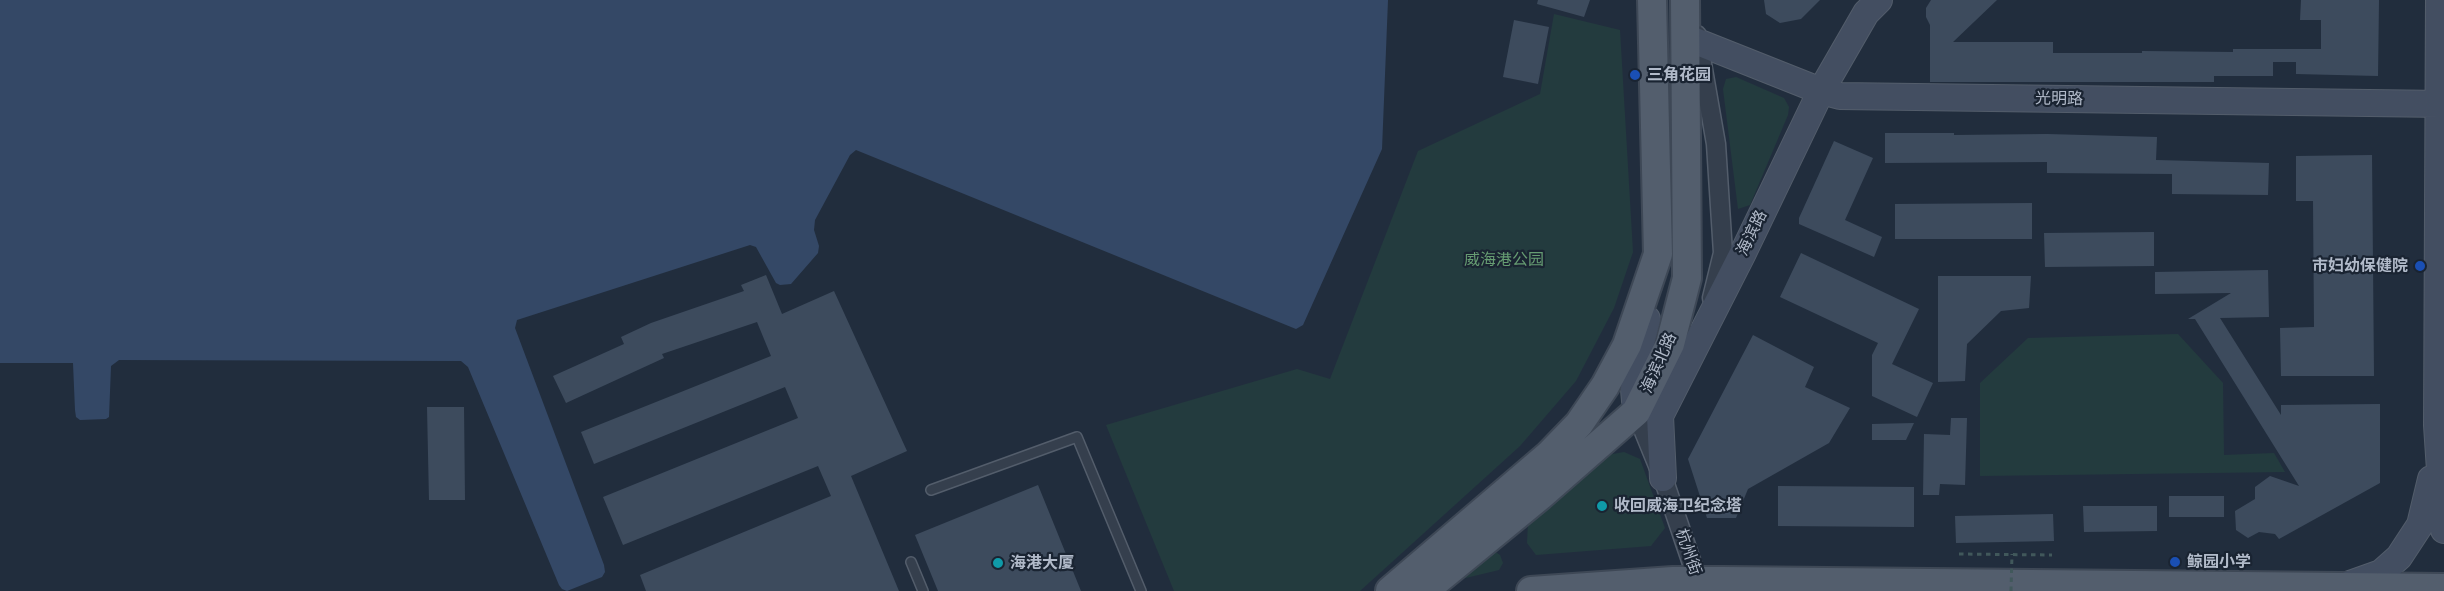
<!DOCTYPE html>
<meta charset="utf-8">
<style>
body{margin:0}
canvas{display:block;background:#212d3d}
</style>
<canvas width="2444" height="591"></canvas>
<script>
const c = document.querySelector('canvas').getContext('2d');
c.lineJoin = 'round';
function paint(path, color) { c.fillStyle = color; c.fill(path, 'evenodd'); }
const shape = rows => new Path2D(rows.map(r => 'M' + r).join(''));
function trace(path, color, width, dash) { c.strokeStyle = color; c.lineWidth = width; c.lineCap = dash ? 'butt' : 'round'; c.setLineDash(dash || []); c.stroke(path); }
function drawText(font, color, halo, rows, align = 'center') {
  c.font = font + ' "Work Sans","Noto Sans SC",sans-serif'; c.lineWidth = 4.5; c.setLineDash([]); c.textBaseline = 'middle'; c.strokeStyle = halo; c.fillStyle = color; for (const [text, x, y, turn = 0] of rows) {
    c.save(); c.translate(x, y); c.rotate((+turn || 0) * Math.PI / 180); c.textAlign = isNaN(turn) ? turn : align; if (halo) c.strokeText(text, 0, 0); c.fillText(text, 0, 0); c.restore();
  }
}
paint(shape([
 [1554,14,1620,30,1633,252,1614,308,1576,381,1520,446,1360,591,1174,591,1106,425,1297,369,1330,379,1418,151,1540,94],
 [1736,77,1784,98,1789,107,1788,115,1750,205,1738,209,1723,89,1726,79],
 [2178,334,2223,383,2224,455,2274,453,2285,472,1980,476,1980,383,2028,338],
 [1624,452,1640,459,1665,528,1651,546,1536,555,1527,543,1528,523,1607,455],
 [1494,551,1500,555,1503,563,1499,570,1449,582]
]), '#233b3e');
paint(shape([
 [0,0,1388,0,1382,149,1303,325,1296,329,856,150,850,155,815,220,814,230,819,246,818,253,791,284,780,285,776,283,756,247,750,245,517,320,515,328,604,565,605,572,602,577,567,591,562,589,559,585,468,367,461,361,119,360,111,366,109,417,106,419,80,420,76,417,75,410,73,363,0,363]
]), '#344866');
paint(shape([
 [1538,0,1590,0,1584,17,1537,4],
 [1764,0,1820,0,1801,19,1780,23,1766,14],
 [1931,0,1997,0,1953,42,2053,42,2053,53,2142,53,2142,51,2233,52,2233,49,2321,49,2321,20,2300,20,2301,0,2379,0,2378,76,2296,74,2296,62,2273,62,2273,76,2214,76,2214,82,1930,82,1930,25,1926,17,1926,8],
 [1514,20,1549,27,1538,84,1503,77],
 [1885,133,1954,133,1954,135,2047,134,2157,137,2156,160,2269,163,2268,195,2172,194,2172,174,2047,173,2047,162,1885,163],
 [1834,141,1873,158,1845,220,1882,237,1874,257,1799,224,1799,218],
 [2372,155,2374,376,2281,376,2280,328,2314,327,2313,201,2296,201,2296,156],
 [2032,203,2032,239,1895,239,1895,204],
 [2154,232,2154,266,2045,267,2044,233],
 [1801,253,1919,309,1892,364,1933,383,1917,417,1872,396,1872,355,1878,343,1780,297],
 [2268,270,2269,317,2220,318,2281,415,2281,405,2380,404,2380,483,2279,539,2275,534,2259,532,2248,538,2236,530,2235,511,2255,499,2255,487,2270,476,2299,486,2195,319,2188,319,2231,293,2155,294,2155,272],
 [766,275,782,314,834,291,907,451,851,476,899,591,646,591,640,575,831,496,818,466,623,545,603,497,798,418,785,387,594,464,581,432,771,356,757,322,662,354,664,358,566,403,553,376,624,344,621,337,651,323,744,291,741,285],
 [1938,276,2031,276,2029,308,2001,311,1967,344,1965,381,1938,382],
 [1753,335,1814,367,1805,387,1850,408,1829,443,1748,489,1736,518,1707,518,1688,459],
 [427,407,464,407,465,500,429,500],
 [1951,418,1967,418,1965,485,1940,484,1939,495,1923,495,1924,434,1950,435],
 [1914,423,1906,440,1872,440,1872,424],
 [1038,485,1081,591,938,591,915,535],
 [1778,486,1914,487,1914,527,1778,526],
 [2169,496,2224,496,2224,517,2169,517],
 [2083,506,2157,506,2157,531,2084,532],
 [2053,514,2054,541,1956,543,1955,516]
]), '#3d4b5d');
const lane = shape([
 [931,490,1077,437,1141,591],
 [911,562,923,591]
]);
const street = shape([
 [1697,35,1716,144,1723,253,1712,298],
 [1636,412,1663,478,1698,581]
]);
const secondary = shape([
 [2439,0,2437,425,2444,530],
 [1685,37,1821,91,1840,96,2444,104],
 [1636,412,1634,389,1636,363,1647,319],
 [1663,478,1660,416,1742,255,1821,91,1866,13,1879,0],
 [2350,584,2381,573,2399,557,2420,525,2431,479]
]);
const primary = shape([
 [1390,591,1549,455,1579,424,1605,386,1627,345,1658,254,1652,0],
 [1424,591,1540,496,1636,412,1670,344,1687,278,1685,0],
 [1531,591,1673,581,1725,581,2444,588]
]);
trace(lane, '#535d6b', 12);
trace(street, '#535d6b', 21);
trace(secondary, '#535d6b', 28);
trace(primary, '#3e4856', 32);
trace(shape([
 [1959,554,2052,555]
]), '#41585b', 3, [4.5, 4.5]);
trace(lane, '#353f4d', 9);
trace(street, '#353f4d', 18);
trace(secondary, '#434e61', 26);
trace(primary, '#535e6d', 28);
trace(shape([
 [2011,591,2012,554]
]), '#41585b', 3, [4.5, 4.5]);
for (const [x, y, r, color] of [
 [1635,75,6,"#1a4fb4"],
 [2420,266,6,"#1a4fb4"],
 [1602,506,6,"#0f9aa8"],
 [2175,562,6,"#1a4fb4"],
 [998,563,6,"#0f9aa8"]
]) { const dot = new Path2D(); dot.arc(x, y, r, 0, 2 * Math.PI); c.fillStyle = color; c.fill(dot); trace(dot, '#1a2432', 2); }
drawText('bold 16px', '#b1bac9', '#1a2432', [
 ["三角花园",1647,75],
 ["市妇幼保健院",2408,266,"right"],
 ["收回威海卫纪念塔",1614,506],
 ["鲸园小学",2187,562],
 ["海港大厦",1010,563]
], 'left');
drawText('16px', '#b1bac9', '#1a2432', [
 ["光明路",2059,99,1],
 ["海滨路",1752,233,-64],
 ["海滨北路",1659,363,-66],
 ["杭州街",1688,552,71]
]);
drawText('16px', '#669c72', '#1a2432', [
 ["威海港公园",1504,260]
]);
</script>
